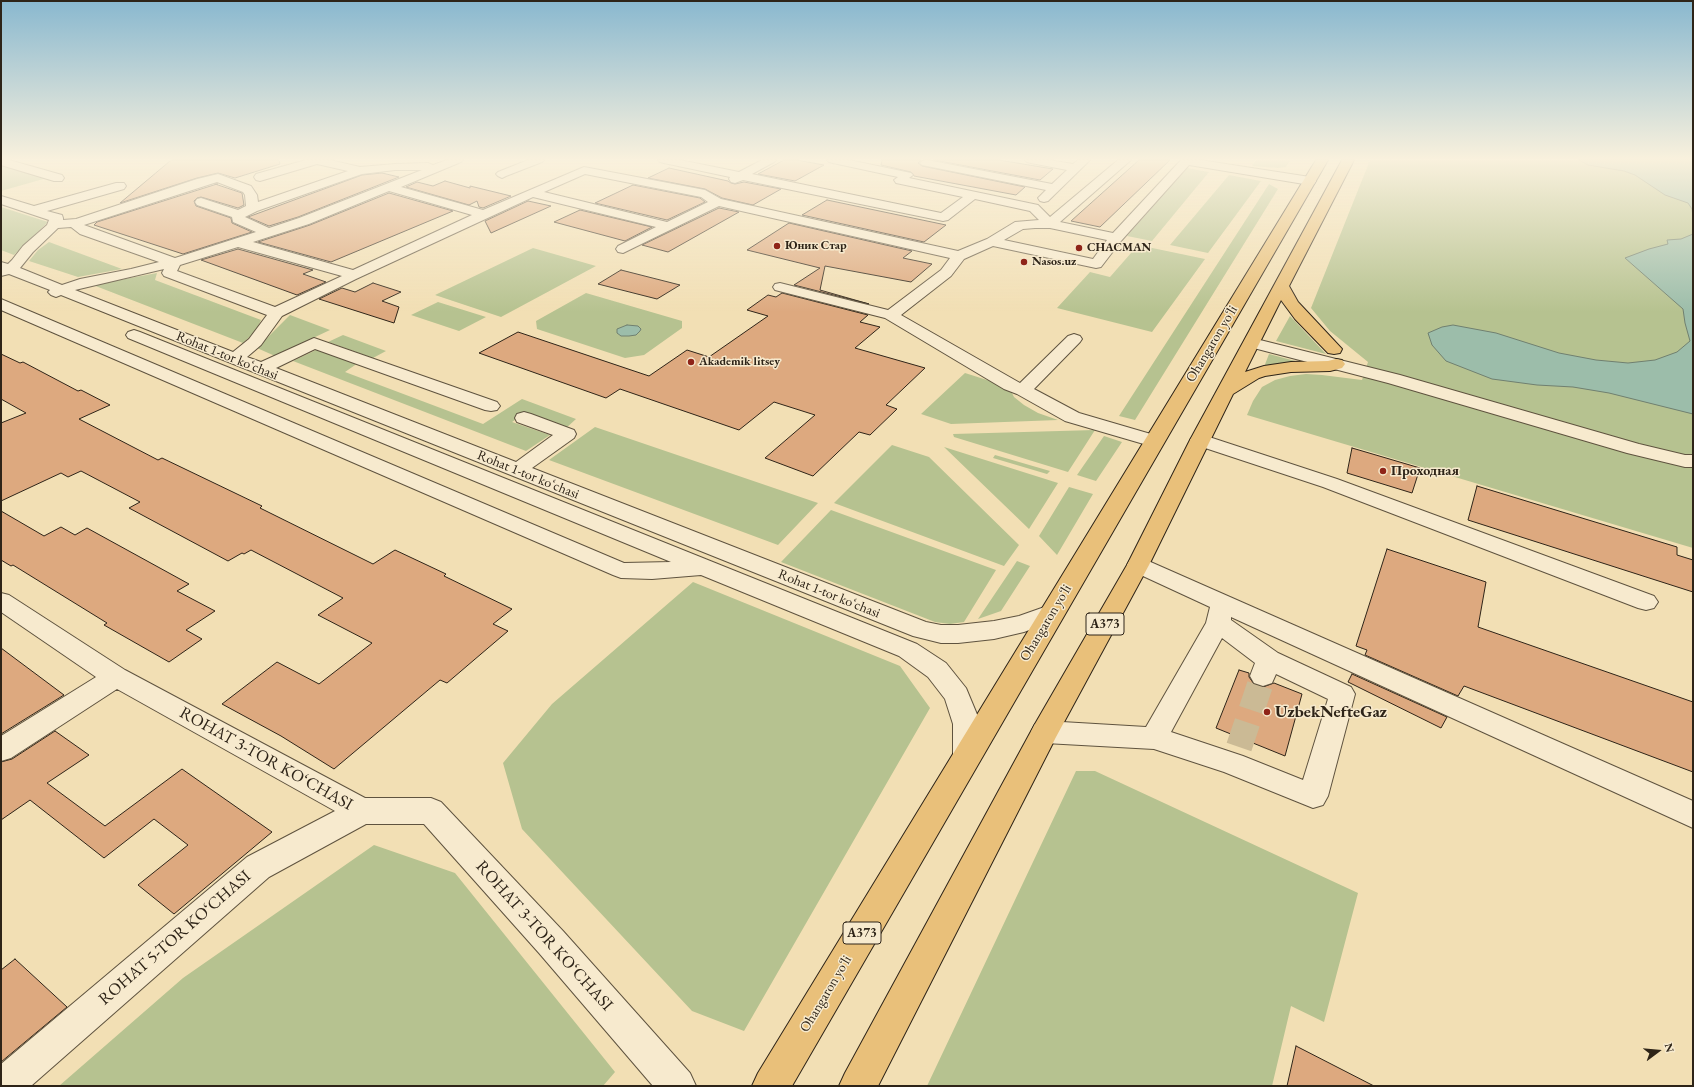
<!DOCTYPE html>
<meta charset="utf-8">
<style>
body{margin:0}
#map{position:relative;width:1694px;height:1087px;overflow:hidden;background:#f2dfb4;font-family:"EB Garamond",serif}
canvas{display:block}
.frame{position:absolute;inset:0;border:2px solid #2e2418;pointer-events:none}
.north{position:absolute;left:1638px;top:1031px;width:40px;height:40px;-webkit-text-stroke:3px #f7eace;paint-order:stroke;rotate:74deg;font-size:11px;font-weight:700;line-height:16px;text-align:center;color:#2e2418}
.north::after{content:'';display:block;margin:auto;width:14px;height:18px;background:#2e2418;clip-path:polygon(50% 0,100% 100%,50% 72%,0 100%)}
</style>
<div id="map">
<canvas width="1694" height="1087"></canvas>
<div class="frame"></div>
<div class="north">N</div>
</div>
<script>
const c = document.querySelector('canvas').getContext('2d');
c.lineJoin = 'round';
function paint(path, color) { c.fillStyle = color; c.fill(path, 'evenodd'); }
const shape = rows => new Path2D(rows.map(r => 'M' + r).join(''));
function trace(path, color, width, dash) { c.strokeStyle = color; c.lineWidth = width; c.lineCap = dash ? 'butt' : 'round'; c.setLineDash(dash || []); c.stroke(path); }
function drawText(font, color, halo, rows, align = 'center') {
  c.font = font + ' "EB Garamond",serif'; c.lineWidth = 3; c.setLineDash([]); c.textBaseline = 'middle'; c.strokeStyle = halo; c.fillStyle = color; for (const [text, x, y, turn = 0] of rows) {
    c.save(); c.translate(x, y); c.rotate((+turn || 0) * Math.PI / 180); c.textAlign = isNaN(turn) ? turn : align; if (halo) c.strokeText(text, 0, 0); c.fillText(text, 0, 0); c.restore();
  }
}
paint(shape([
 [1256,160,1290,160,1286,167,1278,168,1252,166],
 [1370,160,1693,160,1693,548,1247,415,1253,401,1262,387,1275,380,1290,376,1306,374,1322,375,1362,380,1368,362,1330,331,1311,308],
 [1,164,47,178,1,191],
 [1187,168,1209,172,1152,241,1127,236],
 [1229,175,1261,181,1208,253,1170,245],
 [1269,184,1278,189,1135,420,1119,416],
 [1,207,48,222,14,255,1,250],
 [49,242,122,269,78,277,29,261,38,250],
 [1138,245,1205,259,1152,332,1057,308,1090,272,1110,277],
 [533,248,596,266,501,317,435,295],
 [157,273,155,280,261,320,256,331,243,343,93,285],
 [586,293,682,321,682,328,644,355,625,358,537,329,536,321],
 [438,302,486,317,459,331,411,315],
 [290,315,330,330,275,356,257,348],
 [1290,316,1326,354,1276,341],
 [343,335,386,351,373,358,328,342],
 [318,349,358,363,345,372,483,424,522,399,576,419,565,429,526,413,512,422,550,435,526,451,293,361],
 [1269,354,1299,362,1264,367],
 [965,373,1009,387,1014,397,1024,405,1038,413,1058,420,951,424,921,414],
 [595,427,818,503,778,545,549,460],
 [1095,430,1068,472,954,437,953,434],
 [1104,436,1122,442,1096,481,1077,475],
 [892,445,929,457,1019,545,1004,566,834,503],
 [944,447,1058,483,1029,529],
 [995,455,1050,471,1047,474,993,458],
 [1069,487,1093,494,1057,555,1039,536],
 [831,510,996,570,964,622,950,624,935,622,781,562],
 [1017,561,1030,566,1001,611,978,619],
 [693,582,900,666,930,708,744,1031,692,1011,522,829,503,763,552,704],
 [1076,771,1095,771,1358,893,1324,1022,1291,1006,1272,1086,927,1086],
 [374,845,455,873,615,1072,603,1086,59,1086,183,978]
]), '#b6c290');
const water = shape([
 [1579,160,1693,160,1693,217,1692,209,1688,203,1665,195,1635,175,1624,171,1588,165,1579,160],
 [1693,234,1693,414,1609,393,1573,387,1537,385,1492,379,1446,361,1432,345,1428,333,1442,327,1453,325,1496,333,1559,353,1596,360,1628,363,1655,360,1677,352,1690,341,1685,323,1683,309,1625,258,1649,249,1668,244,1667,240,1681,239,1693,234],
 [627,325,638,326,641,329,640,331,636,335,629,336,621,336,617,333,617,329,627,325]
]);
paint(water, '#9cbdaa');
trace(water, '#708070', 1);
const building = shape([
 [173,160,279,160,280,164,235,178,218,173,197,178,120,203,170,161,173,160],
 [784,160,797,160,824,165,795,181,758,174,784,160],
 [882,160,921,160,918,163,922,166,1025,187,1016,195,914,176,911,172,881,165,882,160],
 [934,160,999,160,1053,169,1040,180,934,160],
 [1139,160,1170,160,1100,227,1071,221,1139,160],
 [669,168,728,181,731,183,735,184,744,182,781,189,753,205,722,198,705,189,648,178,669,168],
 [382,173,399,177,298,217,269,226,248,217,362,175,382,173],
 [445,181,470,188,470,186,511,196,483,208,479,207,477,201,469,205,406,187,417,182,433,186,445,181],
 [215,184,242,193,244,205,238,208,201,197,197,198,194,201,196,206,231,218,232,223,252,232,183,254,94,225,97,222,217,184,218,184,215,184],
 [633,185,700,198,705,202,667,220,595,203,633,185],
 [389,193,453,211,331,262,258,242,310,225,389,193],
 [827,200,946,225,924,242,802,215,827,200],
 [528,201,551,206,491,233,485,221,528,201],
 [719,208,739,212,668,252,642,245,719,208],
 [580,210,652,227,625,241,554,222,580,210],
 [789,223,912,251,903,258,932,264,911,282,825,266,820,290,869,304,794,285,820,268,747,250,789,223],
 [238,249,313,270,303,274,326,282,297,295,201,260,238,249],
 [621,270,680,285,657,299,598,284,621,270],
 [373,283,401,292,382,301,399,307,394,323,319,299,342,288,355,292,373,283],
 [782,293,868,315,860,322,880,327,855,348,925,368,886,405,897,409,870,435,859,432,813,476,765,458,815,415,774,402,739,430,620,389,606,398,479,353,518,332,649,376,687,350,709,357,768,316,747,310,768,295,776,297,782,293],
 [1,354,20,363,23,362,78,391,81,390,110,405,79,419,158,460,162,458,262,506,260,508,373,564,395,550,446,574,444,576,512,609,493,624,508,631,447,683,440,680,334,769,281,736,222,704,277,662,319,684,372,643,318,615,343,598,251,550,244,554,242,553,228,561,129,508,140,502,81,471,68,477,61,473,1,501,1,423,26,413,1,399,1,354],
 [1352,448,1420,468,1412,493,1347,473,1352,448],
 [1477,486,1677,547,1677,555,1693,560,1693,592,1468,520,1477,486],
 [1,511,44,536,61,527,75,535,87,528,189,584,177,591,215,611,186,630,202,639,169,662,104,625,107,623,13,565,11,566,1,560,1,511],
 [1387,549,1486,582,1478,627,1693,702,1693,772,1464,686,1458,696,1365,655,1367,650,1356,646,1387,549],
 [1,648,64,695,1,734,1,648],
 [1239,670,1249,673,1249,677,1254,684,1263,687,1274,683,1302,694,1285,756,1216,728,1239,670],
 [1352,674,1447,717,1441,728,1348,682,1352,674],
 [55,731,89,755,47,783,105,826,182,769,272,832,174,914,138,885,188,845,154,819,104,858,30,800,1,820,1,762,12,759,55,731],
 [15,959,67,1007,1,1062,1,970,15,959],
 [1296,1046,1374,1086,1287,1086,1296,1046]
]);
paint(building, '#dda97f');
trace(building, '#2e2418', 1);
trace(shape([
 [1239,747,1263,676]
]), '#cbba95', 26, [26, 13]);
const minor = shape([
 [1,160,9,160,62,175,64,178,62,181,54,181,1,165,1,160],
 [306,160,330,160,360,167,395,164,428,163,433,165,447,160,463,160,461,162,401,187,483,210,584,167,705,190,721,199,958,251,987,239,1015,222,1039,220,1030,211,975,199,948,220,943,221,743,180,735,183,731,182,729,179,730,177,664,163,660,162,658,160,680,160,739,172,762,160,776,160,774,162,752,174,941,213,963,197,896,183,894,180,898,177,833,163,829,162,827,160,849,160,911,173,913,175,909,178,1038,205,1050,217,1118,160,1131,160,1060,222,1113,233,1181,160,1200,160,1310,177,1314,178,1316,181,1314,184,1310,185,1189,165,1121,241,1101,267,1096,268,993,246,964,259,951,276,901,315,1020,383,1068,336,1074,334,1080,336,1082,339,1080,342,1034,389,1079,413,1161,437,1164,441,1161,445,1154,447,1065,421,1017,394,1004,389,885,318,775,290,773,287,775,284,780,283,888,310,941,270,950,258,719,206,623,253,618,252,616,249,618,246,656,227,533,197,356,279,282,316,261,345,247,357,261,362,314,338,497,402,500,406,497,410,491,411,485,410,315,349,276,368,516,462,553,435,517,422,515,418,517,414,524,412,531,414,574,430,576,434,574,438,532,468,926,622,941,625,958,625,994,621,1019,616,1053,604,1061,606,1065,612,1061,618,1024,632,994,639,958,643,941,643,913,636,61,295,56,297,51,295,48,292,50,290,9,274,1,276,1,262,8,264,12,260,23,246,47,225,49,220,1,204,1,196,34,206,116,183,124,183,126,186,124,189,47,211,62,215,63,218,63,220,76,219,197,179,218,174,251,186,257,195,258,202,348,171,317,164,260,181,256,180,254,177,256,174,306,160],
 [395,170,422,170,299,218,269,228,245,217,257,211,362,174,395,170],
 [585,174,701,197,708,202,667,222,544,192,585,174],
 [217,182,243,192,245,195,246,206,238,210,201,198,197,199,195,202,197,205,232,217,233,222,256,232,175,258,84,225,217,182],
 [389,191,472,215,353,270,253,242,309,224,389,191],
 [71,227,80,234,159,262,131,269,80,279,62,285,20,268,33,252,58,228,71,227],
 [1035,228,1050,228,1107,240,1093,259,1004,240,1023,229,1035,228],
 [238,247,342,276,275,307,177,271,180,265,238,247],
 [164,269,162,273,164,276,267,315,249,339,233,352,75,290,164,269],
 [528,160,544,160,542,162,506,176,502,178,498,176,496,174,498,172,528,160],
 [927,160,1052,184,1067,170,1031,163,1027,162,1025,160,1049,160,1073,164,1078,160,1090,160,1048,201,1044,202,1040,201,1038,198,1046,190,922,165,920,163,922,161,927,160],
 [1,299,624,563,671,562,128,338,126,335,128,332,134,330,140,332,917,644,946,663,966,688,981,724,981,757,977,765,967,768,957,765,953,757,953,724,945,699,928,677,899,656,701,575,652,579,621,578,613,575,1,310,1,299],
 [1252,338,1400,375,1639,444,1685,455,1693,455,1693,467,1685,467,1627,453,1388,383,1246,346,1244,343,1246,340,1252,338],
 [1200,434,1337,479,1654,596,1658,602,1654,608,1646,610,1638,608,1323,487,1193,444,1190,440,1193,436,1200,434],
 [1138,558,1146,560,1693,801,1693,828,1231,617,1231,620,1278,653,1351,687,1355,694,1328,796,1323,805,1313,808,1224,772,1154,749,1045,743,1035,740,1031,732,1035,724,1045,721,1146,727,1206,623,1210,607,1130,570,1127,565,1130,560,1138,558],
 [1222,638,1255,663,1250,676,1254,683,1263,686,1272,683,1276,674,1328,699,1303,780,1243,756,1171,732,1222,638],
 [1,593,9,595,125,670,365,798,431,798,441,802,563,931,690,1073,696,1086,653,1086,539,953,424,824,366,824,269,877,31,1086,1,1086,1,1064,247,857,335,811,117,689,11,758,1,761,1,736,96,677,1,612,1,593]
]);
const highway = shape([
 [1316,160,1328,160,792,1086,752,1086,758,1073,1316,160],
 [1342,160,1354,160,1289,286,1298,302,1342,349,1340,353,1334,354,1328,353,1295,319,1281,300,1245,372,1264,366,1291,362,1328,361,1336,359,1342,360,1345,364,1342,368,1330,371,1291,372,1265,376,1259,378,1233,394,1149,565,1056,737,878,1086,839,1086,845,1073,1035,724,1127,565,1190,440,1342,160]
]);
trace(minor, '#5f533f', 2);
trace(highway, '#2e2418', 2);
paint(minor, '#f7eace');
paint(highway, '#e9c07a');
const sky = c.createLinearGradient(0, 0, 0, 312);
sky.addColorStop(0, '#89b8cf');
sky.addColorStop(0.51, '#f9f1dd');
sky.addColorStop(1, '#f9f1dd00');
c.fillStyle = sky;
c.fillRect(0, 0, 1694, 312);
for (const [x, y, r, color] of [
 [777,246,4,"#8f2418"],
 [1079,248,4,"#8f2418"],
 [1024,262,4,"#8f2418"],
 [691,362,4,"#8f2418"],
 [1383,471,4,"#8f2418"],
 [1267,712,4,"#8f2418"]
]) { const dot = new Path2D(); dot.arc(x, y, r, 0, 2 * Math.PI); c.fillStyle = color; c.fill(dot); trace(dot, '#f7eace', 1.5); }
drawText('bold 12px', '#2e2418', '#f7eace', [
 ["Юник Стар",785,246],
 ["CHACMAN",1087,248],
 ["Nasos.uz",1032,262],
 ["Akademik litsey",699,362]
], 'left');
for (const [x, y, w] of [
 [1105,624,38],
 [862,933,38]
]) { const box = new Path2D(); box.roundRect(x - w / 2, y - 11, w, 22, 3); c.fillStyle = '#f7eace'; c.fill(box); trace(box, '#2e2418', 1); }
drawText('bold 13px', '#2e2418', null, [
 ["A373",1105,624],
 ["A373",862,933]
]);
drawText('14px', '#2e2418', '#f7eace', [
 ["Ohangaron yoʻli",1212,344,-59],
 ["Rohat 1-tor koʻchasi",227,356,22],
 ["Rohat 1-tor koʻchasi",528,475,22],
 ["Rohat 1-tor koʻchasi",829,594,22],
 ["Ohangaron yoʻli",1046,623,-59],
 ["Ohangaron yoʻli",826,994,-59]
]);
drawText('bold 14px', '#2e2418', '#f7eace', [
 ["Проходная",1391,471]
], 'left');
drawText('bold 17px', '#2e2418', '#f7eace', [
 ["UzbekNefteGaz",1275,712]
], 'left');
drawText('17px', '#2e2418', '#f7eace', [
 ["ROHAT 3-TOR KO‘CHASI",266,759,29],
 ["ROHAT 3-TOR KO‘CHASI",544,936,48],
 ["ROHAT 5-TOR KO‘CHASI",175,938,-41]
]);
</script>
